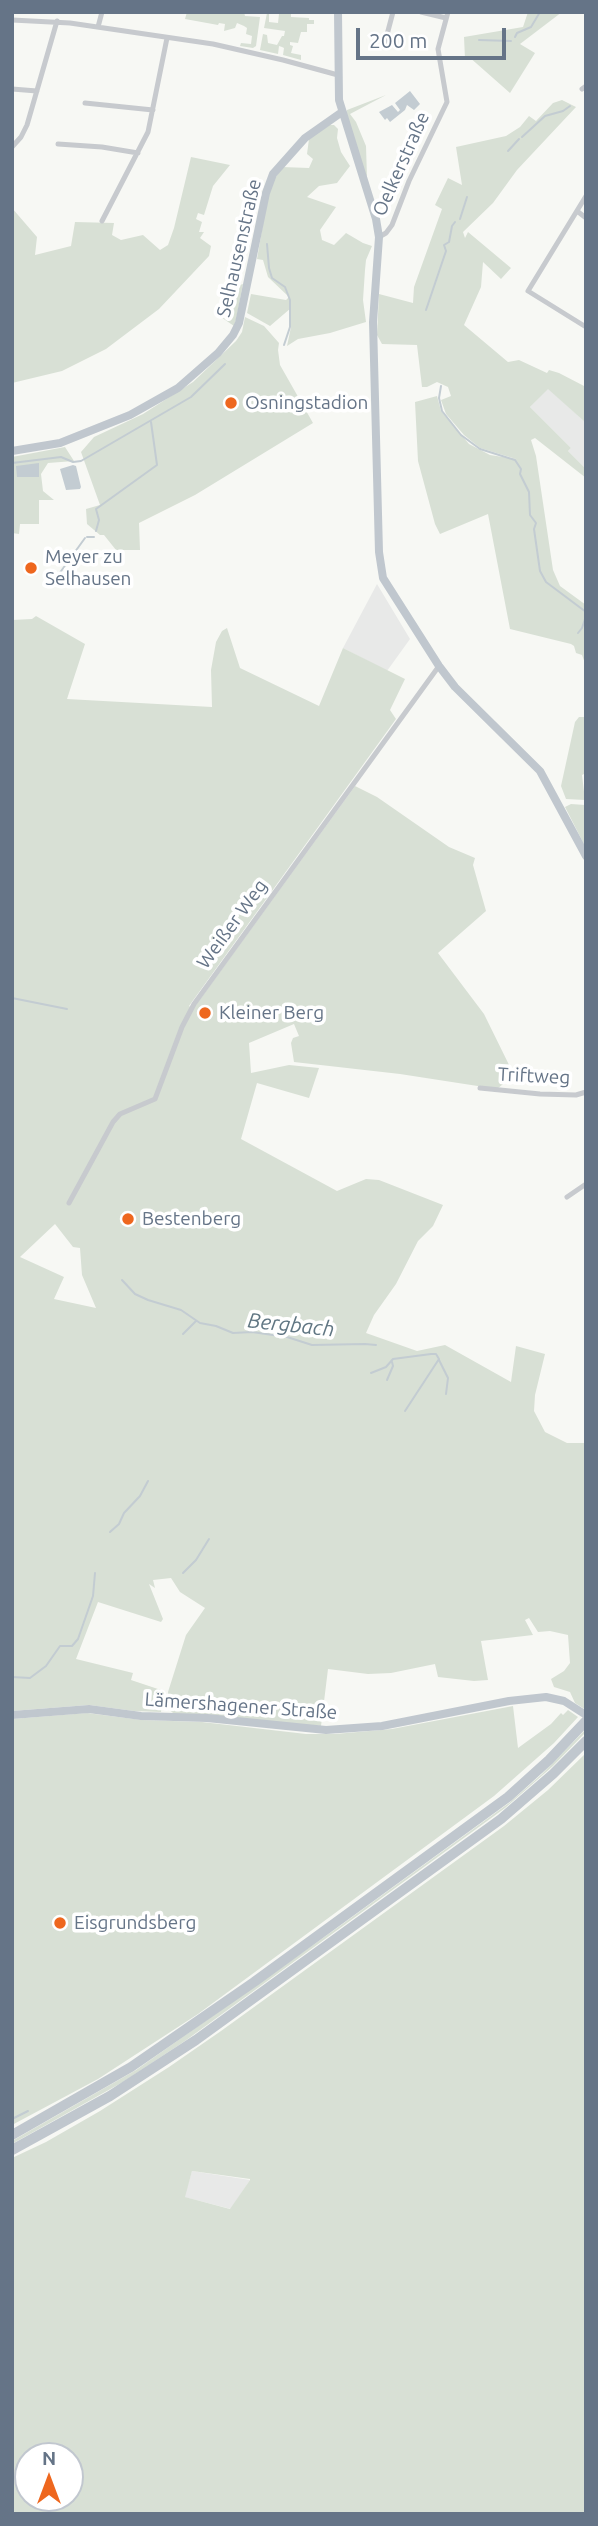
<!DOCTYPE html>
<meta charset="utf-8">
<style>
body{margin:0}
#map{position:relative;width:598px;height:2526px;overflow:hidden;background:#f7f8f4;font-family:Ubuntu,sans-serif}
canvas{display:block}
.frame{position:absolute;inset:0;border:14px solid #657487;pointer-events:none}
.north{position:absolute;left:14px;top:2442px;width:70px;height:70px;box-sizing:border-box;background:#fff;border:2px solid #c1c7cf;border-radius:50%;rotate:0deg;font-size:19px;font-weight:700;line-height:28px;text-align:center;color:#657487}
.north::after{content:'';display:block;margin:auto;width:24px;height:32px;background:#ee671e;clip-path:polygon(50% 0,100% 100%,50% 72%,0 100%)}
.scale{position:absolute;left:356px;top:28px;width:150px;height:32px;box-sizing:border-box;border:4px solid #657487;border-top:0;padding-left:9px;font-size:21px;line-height:24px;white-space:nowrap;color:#657487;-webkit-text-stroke:5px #fff;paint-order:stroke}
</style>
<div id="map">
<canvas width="598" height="2526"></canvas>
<div class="frame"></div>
<div class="north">N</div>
<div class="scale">200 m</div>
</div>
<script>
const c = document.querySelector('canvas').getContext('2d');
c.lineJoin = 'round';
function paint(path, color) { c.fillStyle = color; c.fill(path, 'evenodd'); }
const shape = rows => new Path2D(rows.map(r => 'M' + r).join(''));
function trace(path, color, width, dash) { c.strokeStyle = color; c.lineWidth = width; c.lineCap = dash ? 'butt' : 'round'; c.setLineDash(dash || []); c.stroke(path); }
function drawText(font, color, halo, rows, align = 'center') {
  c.font = font + ' Ubuntu,sans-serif'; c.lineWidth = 7; c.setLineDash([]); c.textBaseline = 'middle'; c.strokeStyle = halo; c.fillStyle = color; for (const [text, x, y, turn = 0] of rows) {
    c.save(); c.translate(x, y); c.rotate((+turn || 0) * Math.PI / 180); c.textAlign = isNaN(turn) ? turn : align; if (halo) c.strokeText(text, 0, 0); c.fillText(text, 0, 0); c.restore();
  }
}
paint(shape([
 [548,388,586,423,586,469,568,451,571,448,530,407],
 [377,584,410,639,387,671,343,648],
 [192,2171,250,2180,231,2209,184,2197]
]), '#e8e9e8');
paint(shape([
 [187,12,244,12,245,16,260,17,256,46,253,48,240,46,241,43,251,44,252,36,246,34,247,28,244,26,237,23,235,28,224,31,225,24,219,23,218,25,185,19],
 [282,12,291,12,291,17,309,18,309,20,314,20,314,24,307,24,307,32,301,32,298,43,290,42,290,45,293,46,291,53,301,55,301,60,283,55,284,48,282,47,279,46,278,54,260,50,263,34,267,35,268,43,277,45,282,36,284,36,285,31,264,28,267,13,269,13,269,22,278,23,279,14],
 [528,12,562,12,520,44,535,53,510,93,468,56,465,59,464,37,523,27],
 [386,95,350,114,356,122,366,146,367,178,345,114,347,110],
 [562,100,576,107,517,170,493,203,463,232,465,238,468,232,511,268,501,279,483,262,481,287,464,325,508,362,519,360,547,373,549,370,559,373,586,387,586,423,548,389,530,407,571,448,568,451,586,469,586,478,535,438,531,440,536,456,553,570,560,586,586,605,586,666,582,655,576,653,574,646,571,644,510,629,488,514,440,534,435,524,418,461,415,402,437,396,441,411,469,444,490,455,516,459,480,448,464,435,446,414,441,400,451,396,448,387,437,382,427,387,422,387,417,345,382,344,377,335,379,294,413,303,414,287,442,209,435,205,448,178,462,185,456,147,506,136,520,127,529,116,536,121,553,103],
 [329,125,334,125,338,129,337,138,341,152,350,166,337,183,319,186,307,197,336,207,320,230,322,240,334,245,346,233,363,243,372,246,366,260,365,270,363,300,366,322,330,333,298,339,287,346,291,327,291,308,270,326,247,313,251,294,286,300,289,297,268,277,263,260,257,259,268,195,271,185,282,167,309,168,313,159,307,154,309,139],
 [191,157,230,165,213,186,204,215,198,213,196,219,202,222,199,232,204,232,200,238,211,246,209,256,159,309,106,349,62,371,12,383,12,208,37,237,35,255,71,246,75,222,114,223,112,235,121,240,143,235,160,250,168,245,174,228],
 [243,284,236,320,234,326,215,313,215,310,237,286],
 [245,317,264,326,279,343,278,350,280,365,313,423,195,495,139,523,140,550,116,550,104,535,100,535,87,524,86,509,100,505,81,452,94,437,143,414,193,382,236,341,242,332],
 [65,447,74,461,48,463,41,474,43,491,54,500,39,500,39,524,20,524,19,534,12,533,12,457],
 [36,616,85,644,67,699,212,707,211,670,216,642,222,631,227,628,240,668,319,706,343,648,405,679,390,710,396,719,189,1006,193,1009,355,786,377,797,449,847,475,858,473,865,486,911,438,953,484,1014,514,1075,497,1089,400,1074,294,1062,291,1043,293,1038,299,1036,294,1024,249,1043,251,1073,289,1065,319,1068,309,1098,257,1083,241,1139,337,1191,366,1179,379,1180,443,1205,433,1226,418,1241,396,1284,374,1315,366,1333,417,1351,445,1345,511,1382,516,1346,545,1354,535,1395,534,1411,545,1432,567,1443,586,1443,586,1710,575,1703,570,1692,554,1687,551,1679,564,1671,570,1663,568,1635,550,1631,538,1632,529,1618,525,1620,533,1635,481,1641,488,1680,474,1681,438,1677,435,1664,391,1673,368,1674,328,1669,321,1726,174,1714,169,1709,168,1692,186,1635,205,1608,180,1592,171,1578,153,1580,155,1588,149,1584,163,1619,161,1622,98,1602,76,1659,133,1673,131,1680,164,1691,161,1712,134,1711,89,1705,12,1711,12,620,32,619],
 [55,1224,73,1247,80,1248,82,1275,96,1308,54,1299,64,1277,20,1257],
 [579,717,586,717,586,773,582,775,585,800,566,799,561,786,575,722],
 [571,804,585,805,586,848,565,807],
 [513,1706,518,1748,551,1724,561,1713,563,1715,568,1710,578,1717,554,1743,494,1796,198,2014,98,2079,12,2125,12,1719,87,1713,142,1720,202,1722,306,1734,335,1734,392,1729],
 [586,1729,586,1732,553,1766,505,1808,185,2041,123,2082,12,2144,12,2141,136,2070,337,1928,509,1803,542,1774],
 [586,1753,586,2514,12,2514,12,2158,46,2142,100,2111,169,2067,221,2031,504,1826,548,1790],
 [192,2171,250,2179,250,2180,230,2209,185,2197],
 [70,2456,70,2498,28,2498,28,2456]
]), '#d8e0d5');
paint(shape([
 [410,91,420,104,414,110,407,105,405,110,390,122,387,118,385,120,379,112,392,105,398,112,400,110,395,103],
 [39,463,39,477,17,477,16,466],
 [73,465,76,466,81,487,80,489,66,490,60,469]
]), '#c3ccd2');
trace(shape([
 [515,37,517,33,531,27,540,12],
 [479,40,511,41],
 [522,137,545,116,563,111,570,106],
 [508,151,519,139],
 [460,219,467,197],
 [267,244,269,268,272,278,285,287,290,300,290,327,284,345],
 [426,310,446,251,444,245,449,242,452,226,455,222],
 [441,386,439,398,442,411,461,435,480,449,515,460,521,469,520,474,529,492,530,515,536,523,534,529,540,571,546,582,586,612],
 [12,463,61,457,73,462,81,461,191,397,225,364],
 [96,531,99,520,96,509,157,465,151,422],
 [87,537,94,537],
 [51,585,85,538],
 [578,633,582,628,586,616],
 [12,998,67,1009],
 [122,1280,135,1294,148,1300,181,1310,200,1323,216,1326,233,1333,252,1332,287,1337,312,1345,365,1344,376,1345],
 [183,1334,196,1321],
 [439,1360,448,1378,446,1394],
 [371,1373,386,1367,393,1359,431,1354,436,1354,439,1359],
 [387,1380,393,1366,392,1362],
 [405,1411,439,1359],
 [110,1532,119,1524,124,1513,140,1496,148,1481],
 [183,1573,196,1560,209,1539],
 [12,1677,30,1678,46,1666,60,1646,72,1646,78,1639,93,1596,95,1573],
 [12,2119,28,2111]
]), '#c3ccd2', 2);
trace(shape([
 [421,12,446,18],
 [12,20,70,23,213,44,283,60,338,75],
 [98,27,102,12],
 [384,46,393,12],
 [12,89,37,91],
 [582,89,586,86],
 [85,103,153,110],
 [58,144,102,147,138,153],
 [12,147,21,137,27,125,57,21],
 [586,196,528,291,586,327],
 [577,211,586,218],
 [102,221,148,132,167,38],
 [379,237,386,233,392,225,409,181,447,102,438,49,448,12],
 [480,1088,540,1094,576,1095,586,1092],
 [567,1197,586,1184],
 [69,1203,113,1122,120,1114,155,1099,182,1027,194,1004,439,666]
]), '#c7cace', 5);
trace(shape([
 [338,12,339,100,376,219,379,237,373,322,379,552,383,578,439,666,455,687,540,771,586,856],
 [12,451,60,443,130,415,178,388,218,353,233,335,239,323,266,193,273,174,305,138,342,112],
 [12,1715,89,1709,141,1716,207,1718,326,1730,382,1726,509,1701,546,1697,564,1701,586,1715]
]), '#c0c7ce', 8);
trace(shape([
 [12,2135,131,2067,254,1982,508,1797,549,1760,586,1721],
 [12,2150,110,2096,196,2040,501,1819,553,1774,586,1741]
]), '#c0c7ce', 10);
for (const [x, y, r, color] of [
 [231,403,7,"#ee671e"],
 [31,568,7,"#ee671e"],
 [205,1013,7,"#ee671e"],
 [128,1219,7,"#ee671e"],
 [60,1923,7,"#ee671e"]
]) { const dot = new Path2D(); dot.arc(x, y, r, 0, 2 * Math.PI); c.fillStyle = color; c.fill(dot); trace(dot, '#fff', 2.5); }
drawText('19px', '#657487', '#fff', [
 ["Oelkerstraße",401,164,-66],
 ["Selhausenstraße",239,248,-77],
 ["Weißer Weg",232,924,-54],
 ["Triftweg",534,1076,3],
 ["Lämershagener Straße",241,1706,4]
]);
drawText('19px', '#657487', '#fff', [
 ["Osningstadion",245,403],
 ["Meyer zu",45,557],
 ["Selhausen",45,579],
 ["Kleiner Berg",219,1013],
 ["Bestenberg",142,1219],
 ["Eisgrundsberg",74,1923]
], 'left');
drawText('italic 21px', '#607683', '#fff', [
 ["Bergbach",291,1325,6]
]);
</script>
